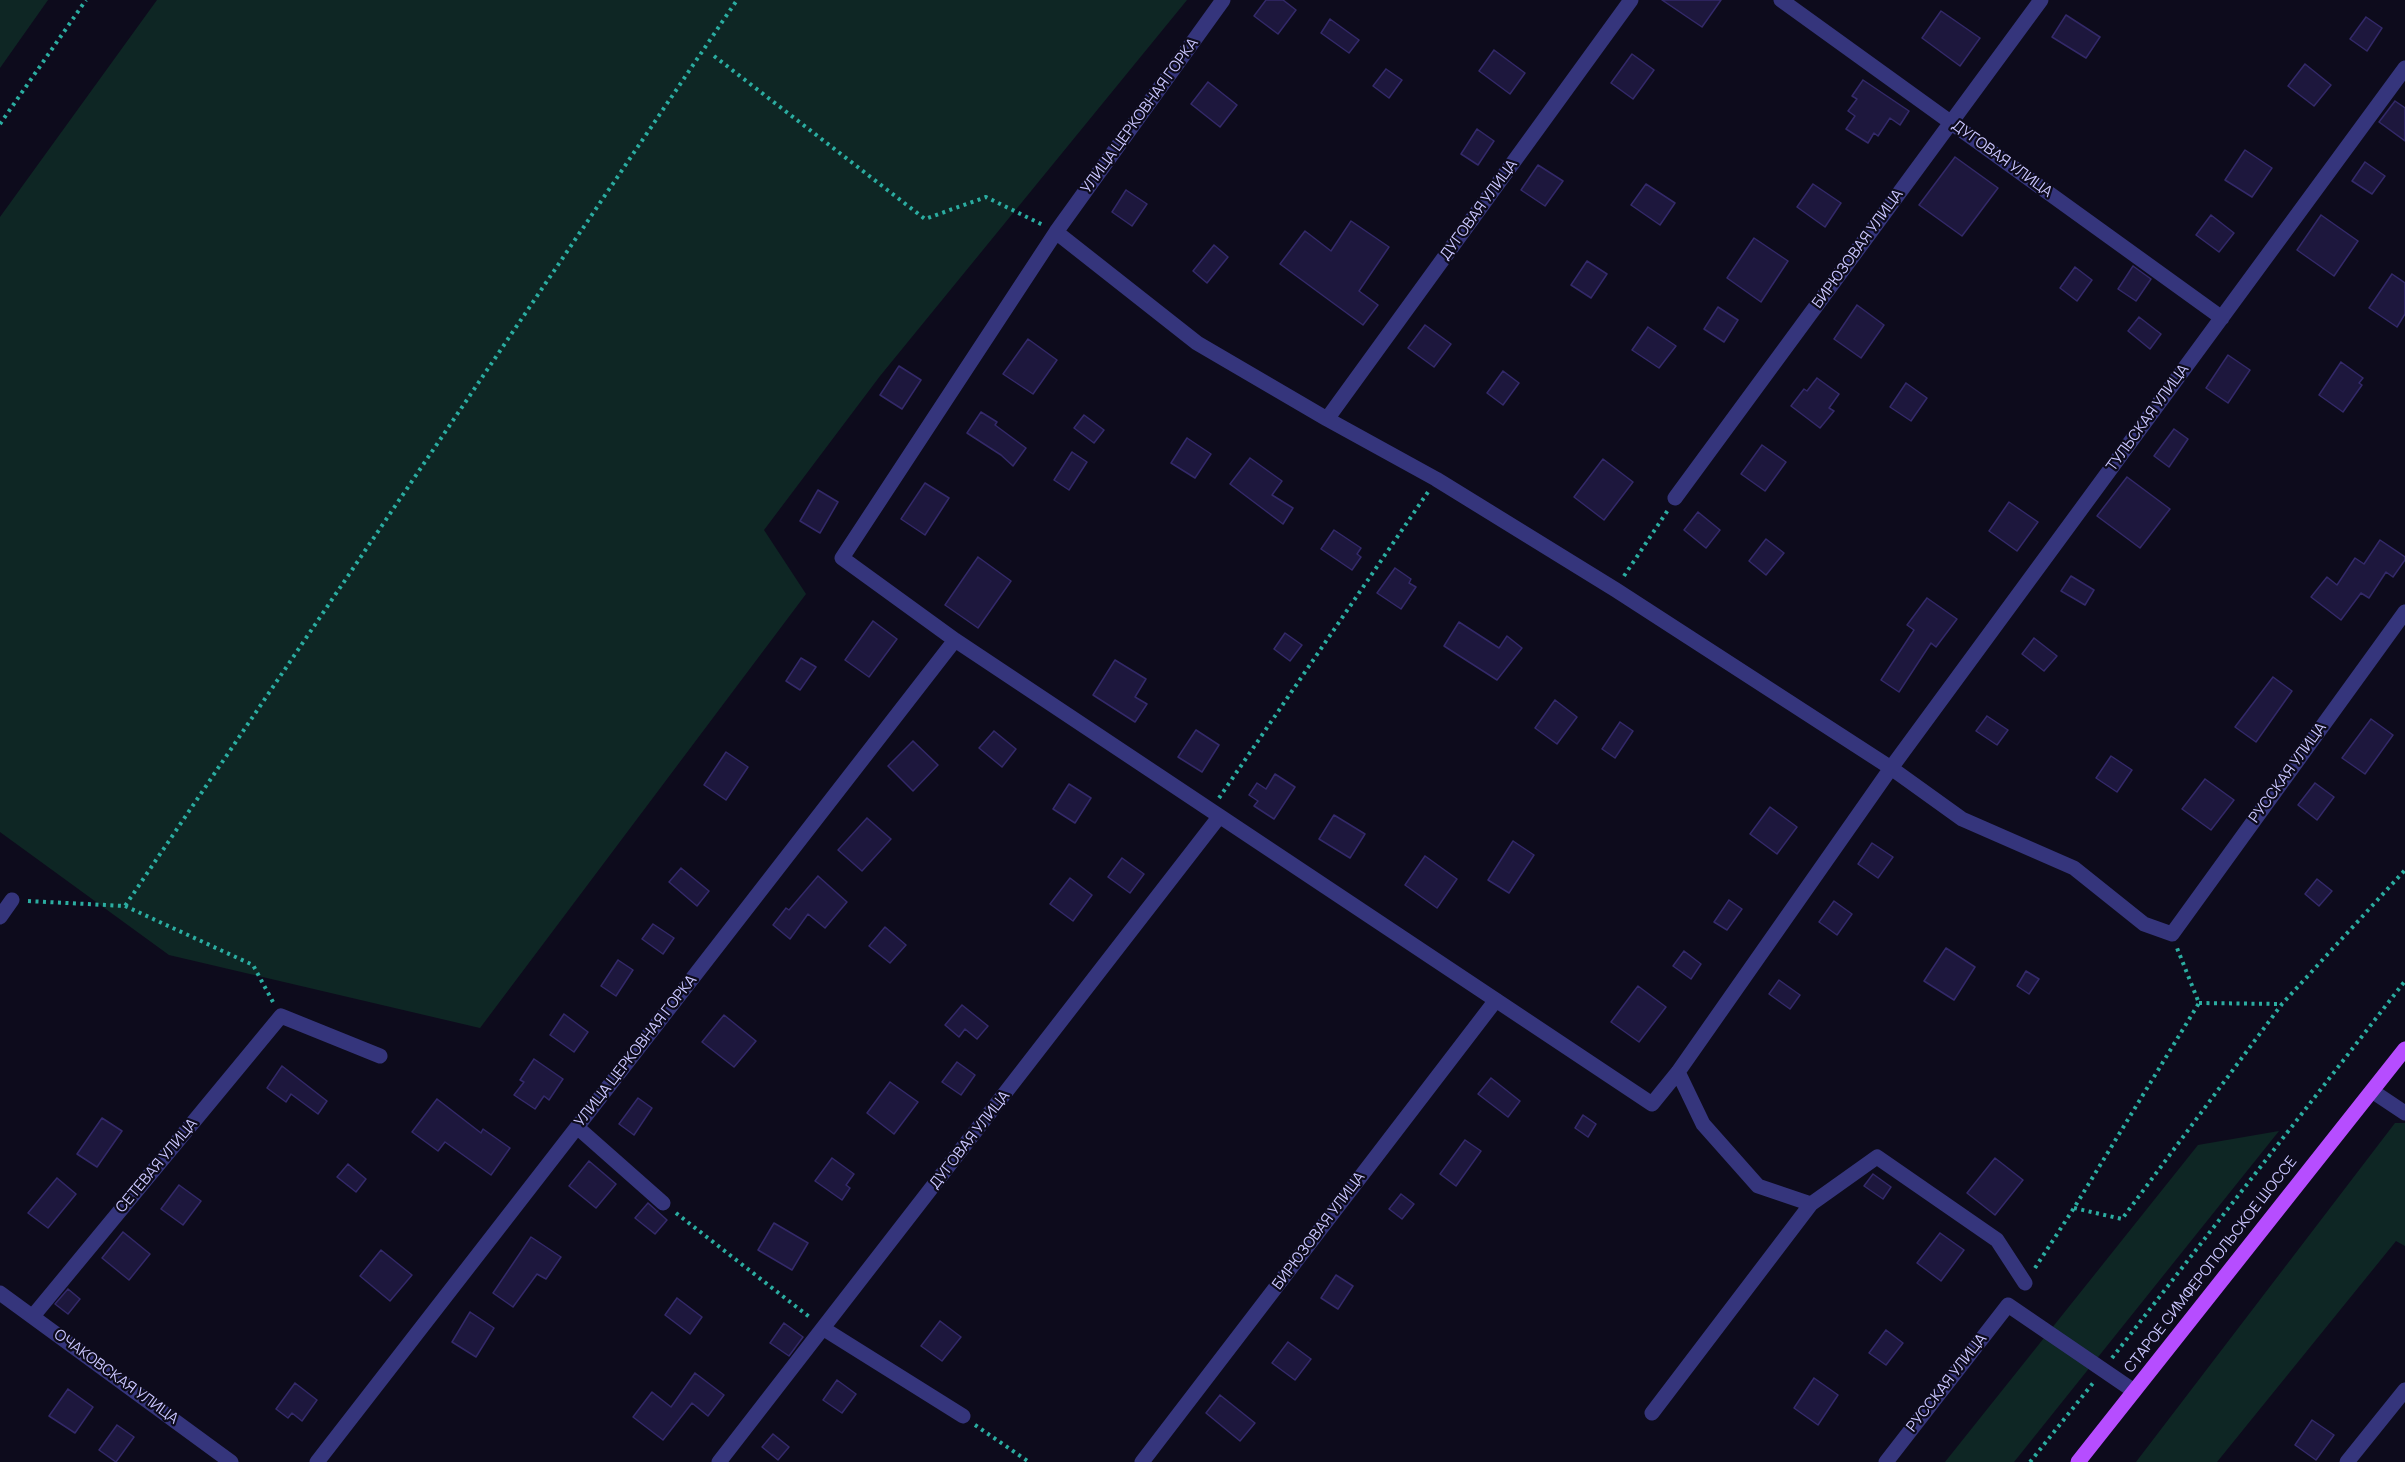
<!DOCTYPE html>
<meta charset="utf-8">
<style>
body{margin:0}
canvas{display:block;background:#0d0b1c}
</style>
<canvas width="2405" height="1462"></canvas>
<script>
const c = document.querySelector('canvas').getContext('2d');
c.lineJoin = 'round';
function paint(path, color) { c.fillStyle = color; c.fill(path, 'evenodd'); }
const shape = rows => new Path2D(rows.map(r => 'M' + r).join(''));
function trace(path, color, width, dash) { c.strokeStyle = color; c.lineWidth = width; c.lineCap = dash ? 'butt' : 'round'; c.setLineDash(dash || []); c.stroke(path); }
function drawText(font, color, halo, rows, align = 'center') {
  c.font = font + ' Manrope,sans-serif'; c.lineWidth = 4.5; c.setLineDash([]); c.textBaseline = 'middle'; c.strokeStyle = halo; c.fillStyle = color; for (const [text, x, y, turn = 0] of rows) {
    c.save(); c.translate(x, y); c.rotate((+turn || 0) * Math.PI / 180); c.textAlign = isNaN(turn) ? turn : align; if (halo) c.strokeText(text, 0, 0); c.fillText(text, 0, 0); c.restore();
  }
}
paint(shape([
 [0,0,48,0,0,68],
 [157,0,1187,0,880,376,764,530,806,594,480,1028,169,955,0,832,0,217],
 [2395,1123,2405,1123,2405,1246,2396,1241,2217,1462,2136,1462],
 [2279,1131,2014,1462,1945,1462,2198,1145]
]), '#0e2624');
const building = shape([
 [1266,0,1283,0,1296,10,1278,34,1254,16,1266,0],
 [1662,0,1721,0,1702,27,1662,0],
 [1941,11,1980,38,1960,66,1922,38,1941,11],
 [2066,15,2100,37,2086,58,2052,37,2066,15],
 [2366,17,2382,28,2367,51,2350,39,2366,17],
 [1330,19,1359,40,1349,53,1321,33,1330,19],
 [1494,50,1525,73,1510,94,1479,71,1494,50],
 [1632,54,1654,70,1633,99,1611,83,1632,54],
 [2305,64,2331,85,2314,106,2288,86,2305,64],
 [1386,69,1402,80,1389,98,1373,86,1386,69],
 [1863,80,1909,111,1900,125,1890,118,1878,136,1874,133,1868,143,1846,129,1855,116,1848,111,1857,99,1852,96,1863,80],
 [1208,82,1237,105,1220,127,1191,104,1208,82],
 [2395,101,2405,108,2405,141,2379,122,2395,101],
 [1477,129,1494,141,1478,165,1461,154,1477,129],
 [2245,150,2272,168,2252,197,2225,180,2245,150],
 [1955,157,1998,188,1962,236,1919,205,1955,157],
 [2365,162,2385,176,2372,194,2352,181,2365,162],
 [1538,165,1563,181,1545,206,1521,190,1538,165],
 [1646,184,1675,203,1660,225,1631,205,1646,184],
 [1813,184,1841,203,1825,227,1797,207,1813,184],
 [1126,190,1147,204,1132,226,1112,212,1126,190],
 [2211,215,2234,233,2219,252,2196,235,2211,215],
 [2321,215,2358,241,2334,276,2297,250,2321,215],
 [1351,221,1389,247,1359,291,1378,305,1363,325,1280,264,1305,231,1331,251,1351,221],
 [1754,238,1788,261,1761,302,1727,278,1754,238],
 [1214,245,1228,257,1207,283,1193,271,1214,245],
 [1587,261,1607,274,1591,298,1571,285,1587,261],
 [2133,266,2151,279,2136,301,2118,289,2133,266],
 [2075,267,2092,280,2077,301,2060,288,2075,267],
 [2392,274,2405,283,2405,314,2397,327,2369,308,2392,274],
 [1857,305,1884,325,1861,358,1834,339,1857,305],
 [1718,307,1738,320,1724,342,1704,329,1718,307],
 [2139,317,2161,334,2150,349,2128,331,2139,317],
 [1425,325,1451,344,1434,367,1408,348,1425,325],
 [1648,327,1676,346,1659,368,1632,350,1648,327],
 [1028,339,1057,360,1033,394,1003,374,1028,339],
 [2228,355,2250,370,2228,403,2206,388,2228,355],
 [2341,362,2363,378,2359,383,2362,385,2343,412,2319,395,2341,362],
 [899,366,921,380,902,409,880,395,899,366],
 [1503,371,1519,383,1503,405,1487,393,1503,371],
 [1817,378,1839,394,1829,408,1834,411,1820,428,1791,406,1804,389,1807,391,1817,378],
 [1906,383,1927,398,1911,421,1890,407,1906,383],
 [981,412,997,422,995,425,1026,448,1013,466,1001,455,967,433,981,412],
 [1084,415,1104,430,1094,443,1074,428,1084,415],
 [2174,429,2188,439,2169,467,2154,456,2174,429],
 [1187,438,1211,454,1195,478,1171,463,1187,438],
 [1762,445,1786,462,1765,491,1741,474,1762,445],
 [1072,452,1087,462,1069,490,1054,480,1072,452],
 [1250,458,1282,481,1272,495,1293,508,1283,524,1230,484,1250,458],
 [1603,459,1633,482,1604,520,1574,497,1603,459],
 [2127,477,2170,509,2140,548,2097,516,2127,477],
 [925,483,949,498,925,535,901,519,925,483],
 [818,490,838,502,820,533,800,521,818,490],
 [2009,502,2038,522,2017,551,1989,531,2009,502],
 [1698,512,1720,530,1706,548,1684,530,1698,512],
 [1334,530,1361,548,1357,554,1361,557,1352,570,1321,549,1334,530],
 [1766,539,1784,553,1766,575,1749,561,1766,539],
 [2380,540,2405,557,2405,560,2393,577,2386,572,2369,598,2361,593,2341,620,2311,597,2327,577,2337,585,2355,558,2364,564,2380,540],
 [978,557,1011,581,978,628,945,605,978,557],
 [1395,568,1411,579,1409,583,1416,587,1401,609,1377,593,1395,568],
 [2071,576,2094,590,2085,605,2061,591,2071,576],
 [1927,598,1957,619,1936,647,1931,643,1899,692,1881,680,1914,630,1907,625,1927,598],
 [873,621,897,639,869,677,845,660,873,621],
 [1459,622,1499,648,1507,636,1522,648,1497,680,1444,646,1459,622],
 [1285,633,1302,645,1290,661,1274,649,1285,633],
 [2034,638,2057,656,2044,671,2022,654,2034,638],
 [801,658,816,667,800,690,786,681,801,658],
 [1115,660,1146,679,1135,697,1147,704,1135,722,1093,695,1115,660],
 [2273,677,2292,691,2256,742,2235,727,2273,677],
 [1555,700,1577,717,1557,744,1535,728,1555,700],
 [1987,716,2008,730,1997,745,1976,731,1987,716],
 [2371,719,2393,735,2365,774,2342,758,2371,719],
 [1620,722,1633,731,1615,758,1602,749,1620,722],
 [1196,730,1219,745,1202,772,1178,757,1196,730],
 [994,731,1016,749,1002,767,979,748,994,731],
 [913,741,938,765,913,791,888,766,913,741],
 [726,752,748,767,726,800,704,785,726,752],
 [2111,756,2132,770,2117,792,2096,778,2111,756],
 [1275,774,1295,787,1274,819,1254,806,1258,801,1249,795,1257,783,1266,789,1275,774],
 [2205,779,2234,800,2211,830,2182,809,2205,779],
 [2315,783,2334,797,2317,820,2298,805,2315,783],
 [1069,784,1091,798,1075,823,1053,809,1069,784],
 [1770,807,1797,827,1777,854,1750,834,1770,807],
 [1334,815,1365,834,1350,858,1319,839,1334,815],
 [867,818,891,839,862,871,838,850,867,818],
 [1513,841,1534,855,1509,893,1488,880,1513,841],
 [1872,843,1893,857,1878,878,1858,864,1872,843],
 [1425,856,1457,879,1437,908,1405,885,1425,856],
 [1122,858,1144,874,1130,893,1108,877,1122,858],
 [681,868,709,891,697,906,669,882,681,868],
 [818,876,847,902,825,928,808,914,790,939,773,925,786,908,789,910,818,876],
 [1070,878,1092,895,1073,921,1050,904,1070,878],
 [2317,879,2332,891,2319,906,2305,894,2317,879],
 [1729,900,1742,909,1727,930,1714,922,1729,900],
 [1834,901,1852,914,1837,935,1819,922,1834,901],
 [653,924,674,938,663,954,642,939,653,924],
 [885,927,906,945,890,963,869,946,885,927],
 [1946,948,1975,967,1954,1000,1924,981,1946,948],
 [1684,951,1701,964,1691,979,1673,966,1684,951],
 [618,960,633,970,616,996,601,986,618,960],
 [2026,971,2039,979,2029,994,2017,986,2026,971],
 [1779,980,1800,995,1790,1009,1769,994,1779,980],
 [1638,986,1666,1007,1639,1042,1611,1022,1638,986],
 [962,1005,988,1026,977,1039,965,1029,959,1037,945,1025,962,1005],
 [564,1014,588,1032,574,1052,550,1035,564,1014],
 [724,1015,756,1041,734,1067,702,1042,724,1015],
 [534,1059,563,1079,549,1100,544,1096,535,1109,514,1095,524,1082,520,1080,534,1059],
 [957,1062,975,1075,961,1095,942,1082,957,1062],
 [282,1066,327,1101,318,1114,291,1094,286,1102,267,1088,282,1066],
 [1491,1078,1520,1101,1508,1117,1478,1094,1491,1078],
 [890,1082,918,1102,894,1134,867,1113,890,1082],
 [638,1098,652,1108,634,1135,619,1124,638,1098],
 [437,1099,481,1133,483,1129,510,1148,491,1175,445,1142,438,1151,412,1132,437,1099],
 [1583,1115,1596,1124,1588,1137,1575,1128,1583,1115],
 [102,1118,122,1131,97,1167,77,1154,102,1118],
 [1465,1140,1481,1151,1456,1186,1440,1174,1465,1140],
 [832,1158,854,1174,846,1185,850,1188,842,1200,815,1181,832,1158],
 [1995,1158,2023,1180,1995,1215,1967,1193,1995,1158],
 [589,1161,616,1184,596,1208,569,1186,589,1161],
 [348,1164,366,1179,356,1192,337,1177,348,1164],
 [1873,1174,1891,1187,1883,1199,1864,1186,1873,1174],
 [57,1178,76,1194,48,1228,28,1213,57,1178],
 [179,1185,201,1201,183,1225,161,1209,179,1185],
 [1401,1194,1414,1204,1402,1219,1389,1209,1401,1194],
 [648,1203,667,1220,655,1234,635,1218,648,1203],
 [774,1223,808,1243,792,1270,758,1250,774,1223],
 [123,1232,150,1254,129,1280,102,1258,123,1232],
 [1940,1233,1964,1250,1941,1281,1917,1263,1940,1233],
 [531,1237,561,1257,546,1279,537,1274,513,1307,493,1293,531,1237],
 [381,1250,412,1275,390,1301,360,1276,381,1250],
 [1336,1275,1353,1286,1338,1309,1321,1298,1336,1275],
 [68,1289,80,1299,68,1314,55,1304,68,1289],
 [677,1298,702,1317,690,1334,665,1315,677,1298],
 [470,1312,494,1328,476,1357,452,1342,470,1312],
 [940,1321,961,1337,942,1361,921,1346,940,1321],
 [784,1323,803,1337,789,1356,770,1343,784,1323],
 [1886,1330,1903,1343,1886,1365,1869,1353,1886,1330],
 [1288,1342,1311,1359,1295,1380,1272,1363,1288,1342],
 [695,1373,724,1395,708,1416,692,1403,663,1440,633,1417,652,1392,671,1407,695,1373],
 [1814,1378,1838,1395,1818,1425,1794,1408,1814,1378],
 [837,1380,856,1394,842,1413,823,1400,837,1380],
 [295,1383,317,1400,302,1421,292,1413,288,1418,276,1409,295,1383],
 [68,1389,93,1407,75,1433,49,1416,68,1389],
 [1220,1395,1255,1423,1240,1441,1206,1413,1220,1395],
 [2312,1420,2334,1435,2316,1460,2295,1445,2312,1420],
 [117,1425,134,1437,116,1462,99,1450,117,1425],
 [773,1434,789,1447,778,1460,762,1447,773,1434]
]);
paint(building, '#1d173d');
trace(building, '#332969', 1.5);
trace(shape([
 [714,56,925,219,986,197,1043,225],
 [0,124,86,0],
 [1624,576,1668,510],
 [1219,798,1428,492],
 [28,901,125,906,737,0],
 [125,906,253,965,274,1004],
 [2199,1003,2282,1004],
 [2074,1208,2122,1219,2282,1004,2405,870],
 [676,1213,812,1319],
 [2035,1268,2074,1208,2199,1003,2177,948],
 [2112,1358,2405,981],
 [975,1425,1029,1462],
 [2030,1462,2093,1383]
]), '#2bada1', 4, [3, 4.5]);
trace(shape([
 [1223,0,1056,232,842,558,955,640,1652,1104,1678,1072,1891,768,2405,68],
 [1781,0,2222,318],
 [1056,232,1197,343,1327,419,1436,479,1616,590,1891,768,1962,819,2074,868,2144,924,2172,934,2405,612],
 [1327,419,1631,0],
 [1675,498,2041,0],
 [0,917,12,900],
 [1678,1072,1703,1124,1758,1186,1811,1204,1877,1157,1997,1240,2025,1283],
 [2372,1091,2405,1113],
 [577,1127,663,1203],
 [0,1293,231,1462],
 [33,1316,281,1016,380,1056],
 [824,1329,963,1416],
 [1652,1413,1811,1204],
 [317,1462,955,640],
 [719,1462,1219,817],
 [1142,1462,1496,1000],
 [1886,1462,2008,1305,2134,1391],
 [2347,1462,2405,1390]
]), '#35357c', 15);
trace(shape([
 [2078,1462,2405,1049]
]), '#b64dff', 15);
drawText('15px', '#cac6ff', '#0d0b1c', [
 ["УЛИЦА ЦЕРКОВНАЯ ГОРКА",1140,116,-54],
 ["ДУГОВАЯ УЛИЦА",2002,159,36],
 ["ДУГОВАЯ УЛИЦА",1479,210,-54],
 ["БИРЮЗОВАЯ УЛИЦА",1858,249,-54],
 ["ТУЛЬСКАЯ УЛИЦА",2148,418,-54],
 ["РУССКАЯ УЛИЦА",2288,773,-54],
 ["УЛИЦА ЦЕРКОВНАЯ ГОРКА",636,1051,-52],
 ["ДУГОВАЯ УЛИЦА",970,1140,-52],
 ["СЕТЕВАЯ УЛИЦА",157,1166,-50],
 ["БИРЮЗОВАЯ УЛИЦА",1319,1231,-53],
 ["СТАРОЕ СИМФЕРОПОЛЬСКОЕ ШОССЕ",2211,1265,-52],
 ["ОЧАКОВСКАЯ УЛИЦА",116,1377,36],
 ["РУССКАЯ УЛИЦА",1947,1383,-52]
]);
</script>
